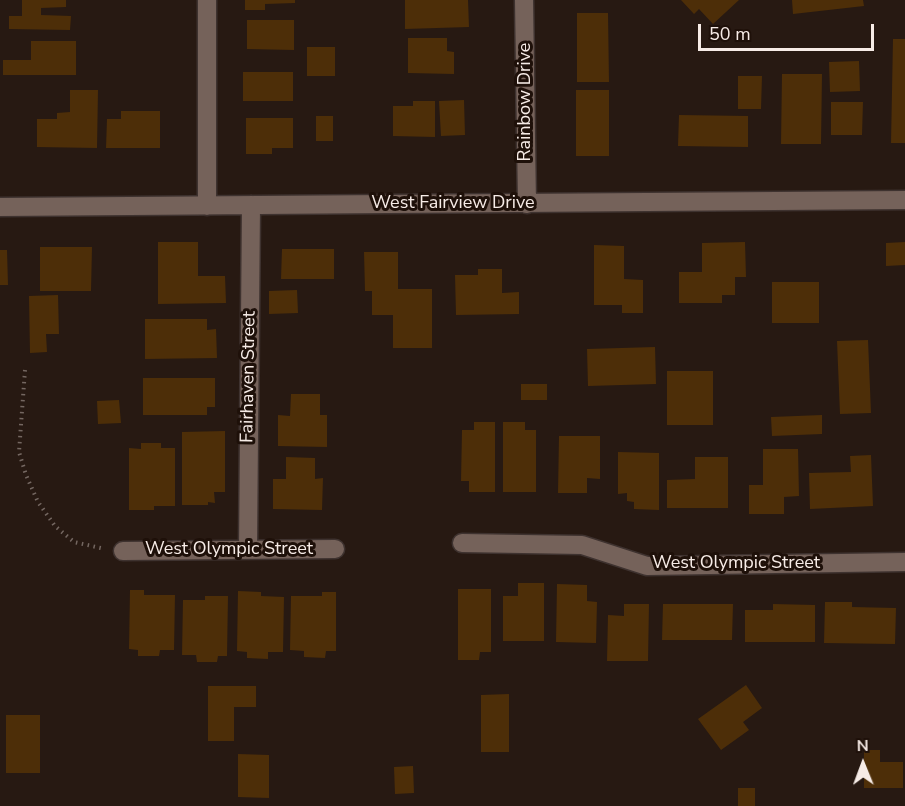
<!DOCTYPE html>
<style>
body{margin:0}
#map{position:relative;width:905px;height:806px;overflow:hidden;background:#271912;font-family:"Nunito Sans",sans-serif}
canvas{display:block}
.north{position:absolute;left:833px;top:734px;width:60px;height:60px;-webkit-text-stroke:4px #1e1009;paint-order:stroke;rotate:359deg;font-size:16px;font-weight:700;line-height:24px;text-align:center;color:#f7ece7}
.north::after{content:'';display:block;margin:auto;width:21px;height:27px;background:#f7ece7;clip-path:polygon(50% 0,100% 100%,50% 72%,0 100%)}
.scale{position:absolute;left:698px;top:24px;width:176px;height:27px;box-sizing:border-box;border:3px solid #f7ece7;border-top:0;padding-left:8px;font-size:18px;line-height:21px;white-space:nowrap;color:#f7ece7;-webkit-text-stroke:4px #1e1009;paint-order:stroke}
</style>
<div id="map">
<canvas width="905" height="806"></canvas>
<div class="north">N</div>
<div class="scale">50 m</div>
</div>
<script>
const c = document.querySelector('canvas').getContext('2d');
c.lineJoin = 'round';
function paint(path, color) { c.fillStyle = color; c.fill(path, 'evenodd'); }
const shape = rows => new Path2D(rows.map(r => 'M' + r).join(''));
function trace(path, color, width, dash) { c.strokeStyle = color; c.lineWidth = width; c.lineCap = dash ? 'butt' : 'round'; c.setLineDash(dash || []); c.stroke(path); }
function drawText(font, color, halo, rows, align = 'center') {
  c.font = font + ' "Nunito Sans",sans-serif'; c.lineWidth = 6; c.setLineDash([]); c.textBaseline = 'middle'; c.strokeStyle = halo; c.fillStyle = color; for (const [text, x, y, turn = 0] of rows) {
    c.save(); c.translate(x, y); c.rotate((+turn || 0) * Math.PI / 180); c.textAlign = isNaN(turn) ? turn : align; if (halo) c.strokeText(text, 0, 0); c.fillText(text, 0, 0); c.restore();
  }
}
paint(shape([
 [22,0,66,0,66,7,41,8,41,15,71,16,70,30,9,29,9,16,22,16],
 [245,0,295,0,295,3,265,4,265,10,245,10],
 [405,0,468,0,469,27,405,29],
 [681,0,739,0,713,24,699,9,694,14],
 [792,0,863,0,864,6,793,14],
 [577,13,608,13,609,82,577,82],
 [247,20,294,20,294,50,247,49],
 [408,38,447,38,447,51,454,52,454,74,408,73],
 [893,39,905,39,905,143,891,143],
 [31,41,76,41,76,75,3,75,3,60,31,60],
 [307,47,335,47,335,76,307,76],
 [859,61,860,91,830,92,829,62],
 [243,72,293,72,293,101,243,101],
 [782,74,822,74,821,144,781,144],
 [738,76,762,76,761,109,738,109],
 [70,90,98,90,97,148,37,147,37,119,57,119,57,113,70,112],
 [576,90,609,90,609,156,576,156],
 [464,100,465,135,441,136,439,101],
 [413,101,435,101,435,137,393,136,393,106,413,106],
 [831,102,863,102,862,135,831,135],
 [121,111,160,111,160,148,106,148,107,119,121,119],
 [679,115,748,116,748,147,678,146],
 [316,116,333,116,333,141,316,141],
 [246,118,293,118,293,148,272,148,272,154,246,154],
 [158,242,198,242,198,276,225,276,226,303,158,304],
 [745,242,746,277,735,277,735,295,722,295,722,303,679,303,679,272,702,272,702,243],
 [905,242,905,265,886,266,886,243],
 [594,245,624,246,624,279,643,280,643,313,622,313,622,305,594,305],
 [40,247,92,247,91,291,40,291],
 [282,249,334,249,334,279,281,279],
 [0,250,7,250,8,285,0,285],
 [364,252,398,252,398,289,432,289,432,348,393,348,393,315,372,315,372,291,365,291],
 [478,269,502,269,502,293,519,292,519,314,456,315,455,275,478,275],
 [772,282,819,282,819,323,772,323],
 [297,290,298,313,269,314,269,291],
 [58,295,59,334,46,334,47,352,30,353,29,296],
 [145,319,207,319,207,330,216,329,217,358,145,359],
 [868,340,871,413,840,414,837,341],
 [655,347,656,384,588,386,587,349],
 [667,371,713,371,713,425,667,425],
 [143,378,215,378,215,407,207,407,207,415,143,415],
 [521,384,547,384,547,400,521,400],
 [291,394,320,394,320,415,327,415,327,447,278,446,278,415,290,416],
 [119,400,121,423,98,424,97,401],
 [822,415,822,434,772,436,771,417],
 [474,422,495,422,495,492,469,492,469,481,461,481,462,430,474,430],
 [503,422,525,422,525,430,536,430,536,492,503,492],
 [225,431,225,492,214,492,215,503,208,502,208,505,182,505,182,432],
 [559,436,600,436,600,479,587,478,587,493,558,493],
 [141,443,161,443,161,448,175,448,175,506,154,506,154,510,129,510,129,448,141,449],
 [763,449,798,449,799,496,784,497,784,514,749,514,749,485,763,485],
 [618,452,659,453,659,510,634,509,634,502,627,501,627,493,618,494],
 [871,455,873,506,810,509,809,473,851,472,850,456],
 [286,457,315,458,315,479,323,478,322,510,273,509,273,479,286,479],
 [695,457,728,457,728,508,667,508,667,480,695,479],
 [518,583,544,583,544,641,503,641,503,596,518,596],
 [557,584,587,585,587,601,597,602,596,643,556,642],
 [458,589,491,589,491,652,480,652,479,660,458,660],
 [130,590,144,590,144,595,175,595,174,650,160,650,159,656,138,656,138,650,129,649],
 [238,591,261,592,261,596,284,597,283,652,268,652,268,659,247,658,247,652,237,651],
 [322,592,336,592,336,651,326,651,325,658,304,657,304,651,290,650,291,596,322,596],
 [205,596,228,596,227,656,218,656,217,662,197,662,196,655,182,655,183,600,205,600],
 [825,602,852,602,852,607,896,608,895,644,824,643],
 [624,604,649,604,648,661,607,661,608,615,624,616],
 [663,604,733,604,732,640,662,640],
 [773,604,815,605,815,642,745,642,745,610,773,610],
 [746,685,762,708,743,722,749,730,721,750,698,719],
 [208,686,256,686,256,707,234,707,234,741,208,741],
 [509,694,509,752,481,752,481,695],
 [6,715,40,715,40,773,6,773],
 [864,750,880,750,880,762,903,762,903,788,864,788],
 [238,754,269,755,269,798,238,797],
 [413,766,414,793,395,794,394,767],
 [738,788,755,788,755,806,738,806]
]), '#4d2e08');
const street = shape([
 [207,0,207,206],
 [524,0,527,204],
 [0,207,905,200],
 [462,543,582,545,647,566,905,562],
 [248,550,251,205],
 [123,551,335,549]
]);
trace(street, '#3e322f', 21);
trace(shape([
 [25,370,19,452,26,475,38,502,55,526,74,542,105,549]
]), '#746761', 4, [1.5, 4.5]);
trace(street, '#75625a', 18);
drawText('18px', '#f7ece7', '#1e1009', [
 ["Rainbow Drive",526,102,-90],
 ["West Fairview Drive",453,204],
 ["Fairhaven Street",249,377,-89],
 ["West Olympic Street",229,550],
 ["West Olympic Street",736,564]
]);
</script>
